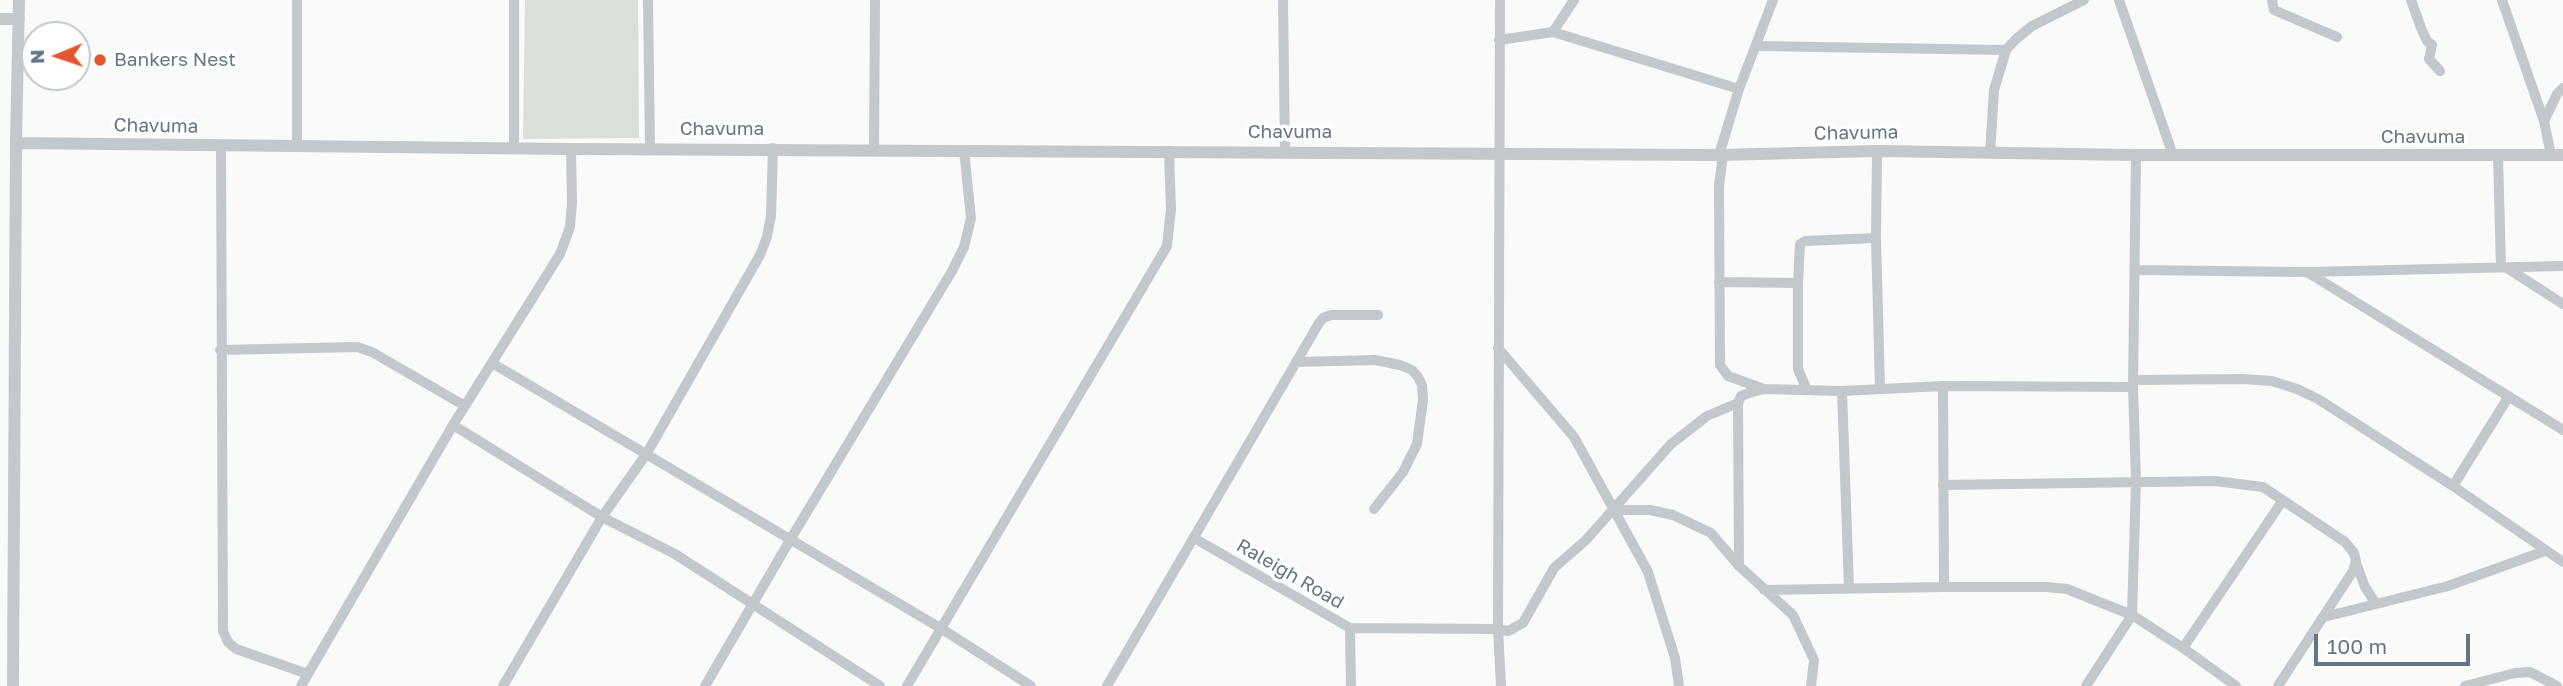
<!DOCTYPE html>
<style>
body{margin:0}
#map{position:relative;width:2563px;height:686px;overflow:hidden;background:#fafaf8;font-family:"Golos Text",sans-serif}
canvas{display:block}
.north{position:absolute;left:21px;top:21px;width:70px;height:70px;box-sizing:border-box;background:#fff;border:2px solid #c1c8cd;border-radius:50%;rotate:268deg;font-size:19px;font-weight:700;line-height:28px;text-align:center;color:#657683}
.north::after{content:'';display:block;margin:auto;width:24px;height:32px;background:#e4572e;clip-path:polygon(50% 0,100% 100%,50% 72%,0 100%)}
.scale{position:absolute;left:2314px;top:634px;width:156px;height:32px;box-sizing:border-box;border:4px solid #657683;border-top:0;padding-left:9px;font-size:21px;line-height:24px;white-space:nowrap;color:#657683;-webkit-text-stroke:5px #fff;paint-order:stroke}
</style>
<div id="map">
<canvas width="2563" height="686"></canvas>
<div class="north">N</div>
<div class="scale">100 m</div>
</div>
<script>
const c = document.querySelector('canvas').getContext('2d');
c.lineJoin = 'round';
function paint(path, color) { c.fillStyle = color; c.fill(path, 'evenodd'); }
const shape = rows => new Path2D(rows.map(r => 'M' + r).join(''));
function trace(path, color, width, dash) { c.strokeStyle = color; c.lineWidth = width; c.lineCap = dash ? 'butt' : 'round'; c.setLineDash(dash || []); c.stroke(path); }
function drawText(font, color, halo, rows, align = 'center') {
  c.font = font + ' "Golos Text",sans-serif'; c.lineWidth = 7; c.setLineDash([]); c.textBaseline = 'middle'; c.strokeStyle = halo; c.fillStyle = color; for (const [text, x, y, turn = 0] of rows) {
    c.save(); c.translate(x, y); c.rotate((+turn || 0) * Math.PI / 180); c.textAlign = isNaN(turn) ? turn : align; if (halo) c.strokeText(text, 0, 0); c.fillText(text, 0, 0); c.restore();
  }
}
paint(shape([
 [525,0,638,0,639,138,523,139]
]), '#dadfd7');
trace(shape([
 [514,0,514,148],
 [648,0,650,149],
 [1283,0,1285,152],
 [1500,0,1498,629,1508,631,1523,623,1554,568,1586,540,1671,444,1707,416,1738,403],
 [2119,0,2173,155],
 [2272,0,2274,10,2337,37],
 [2411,0,2421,28,2427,41,2432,45,2429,59,2440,71],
 [2502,0,2544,121,2551,155],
 [1553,32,1574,0],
 [1499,40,1553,32,1739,89],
 [1756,46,2006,50],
 [2544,121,2557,94,2563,88],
 [221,146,223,631,228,642,236,649,308,674],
 [297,147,297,0],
 [874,150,875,0],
 [1877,151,1876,238,1880,389],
 [1990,153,1994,90,2006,50,2016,39,2032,26,2084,0],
 [1719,155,1739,89,1773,0],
 [1723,155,1719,186,1720,365,1728,376,1764,389],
 [2136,155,2133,387,2136,482,2132,615,2183,648,2236,686],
 [2498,156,2501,267],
 [2507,268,2563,304],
 [2135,270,2307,272,2563,266],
 [2307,272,2563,430],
 [1719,282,1798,283],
 [1498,348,1574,437,1648,572,1675,658,1679,686],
 [220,350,357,347,372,352,465,406],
 [1296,362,1375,360,1400,365,1412,370,1418,377,1422,385,1423,400,1417,444,1403,472,1374,509],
 [492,363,942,629,1031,686],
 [2133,380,2243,379,2272,381,2297,389,2318,399,2453,486,2563,562],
 [1943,386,1944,587],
 [1807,390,1798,369,1798,283,1800,244,1805,241,1876,238],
 [1842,391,1849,588],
 [453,425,602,517,675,554,880,686],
 [1943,485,2215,481,2263,487,2345,542,2354,553,2356,561,2353,571,2278,686],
 [2453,486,2509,396],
 [1614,510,1650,510,1673,515,1711,533,1739,566,1793,615,1814,660,1811,686],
 [1194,538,1350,628,1498,629,1501,686],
 [2356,563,2365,587,2376,604],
 [1739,566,1738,403,1741,396,1749,393,1764,389,1842,391,1943,386,2133,387],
 [1764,590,1944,587,2047,587,2067,589,2132,615,2086,686],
 [2324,617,2448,586,2545,551],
 [1350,628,1351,686],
 [2183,648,2283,500],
 [301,686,453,425,560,254,570,227,572,203,571,149],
 [503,686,602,517,647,453,760,255,767,237,771,216,773,148],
 [705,686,790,540,952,271,964,247,971,218,964,150],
 [907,686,1167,246,1171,209,1169,151],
 [1107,686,1319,323,1323,318,1331,315,1378,315],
 [2465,686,2515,673,2530,672,2557,686]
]), '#c3c8cc', 10);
trace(shape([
 [0,19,19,19],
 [16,143,571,149,1719,155,1877,151,2136,155,2563,155],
 [13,686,16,143,19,0]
]), '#c3c8cc', 12);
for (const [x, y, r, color] of [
 [100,60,7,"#e4572e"]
]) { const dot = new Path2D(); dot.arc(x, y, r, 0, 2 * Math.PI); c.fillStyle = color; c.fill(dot); trace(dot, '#fff', 2.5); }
drawText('19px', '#657683', '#fff', [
 ["Bankers Nest",114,60]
], 'left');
drawText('19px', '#657683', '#fff', [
 ["Chavuma",156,126,1],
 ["Chavuma",722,129],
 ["Chavuma",1290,132],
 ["Chavuma",1856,133,-1],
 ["Chavuma",2423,137],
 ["Raleigh Road",1290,574,30]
]);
</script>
